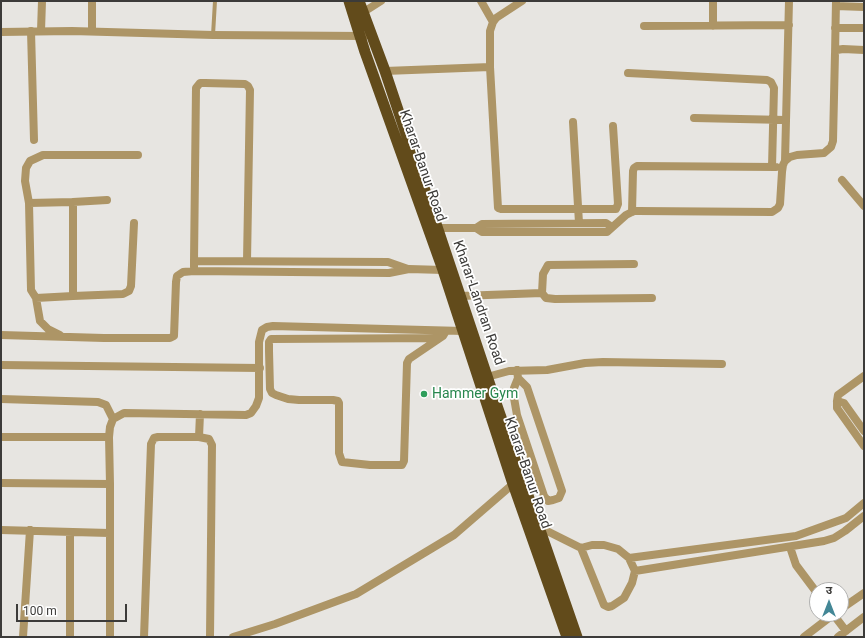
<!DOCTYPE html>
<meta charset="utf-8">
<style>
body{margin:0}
#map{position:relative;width:865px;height:638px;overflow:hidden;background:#e7e5e1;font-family:Roboto,"Noto Sans Devanagari",sans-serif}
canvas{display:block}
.frame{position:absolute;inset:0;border:2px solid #3c3b39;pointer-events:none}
.north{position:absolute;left:809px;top:582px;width:40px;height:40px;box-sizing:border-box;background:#fff;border:1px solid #b1b1b0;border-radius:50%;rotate:0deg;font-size:11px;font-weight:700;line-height:16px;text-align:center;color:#3c3b39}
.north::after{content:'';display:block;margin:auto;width:14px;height:18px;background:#438796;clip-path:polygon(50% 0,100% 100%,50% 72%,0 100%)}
.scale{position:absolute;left:16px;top:604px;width:111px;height:18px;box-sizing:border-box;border:2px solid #3c3b39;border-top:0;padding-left:5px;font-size:12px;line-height:14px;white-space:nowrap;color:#3c3b39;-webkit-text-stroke:3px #fff;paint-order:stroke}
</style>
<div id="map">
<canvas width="865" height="638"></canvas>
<div class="frame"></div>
<div class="north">उ</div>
<div class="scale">100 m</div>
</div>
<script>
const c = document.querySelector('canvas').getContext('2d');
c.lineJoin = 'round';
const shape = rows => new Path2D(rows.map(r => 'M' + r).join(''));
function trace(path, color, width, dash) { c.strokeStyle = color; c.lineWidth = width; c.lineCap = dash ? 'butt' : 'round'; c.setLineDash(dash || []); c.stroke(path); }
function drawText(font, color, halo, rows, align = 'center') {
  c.font = font + ' Roboto,sans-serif'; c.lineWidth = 3.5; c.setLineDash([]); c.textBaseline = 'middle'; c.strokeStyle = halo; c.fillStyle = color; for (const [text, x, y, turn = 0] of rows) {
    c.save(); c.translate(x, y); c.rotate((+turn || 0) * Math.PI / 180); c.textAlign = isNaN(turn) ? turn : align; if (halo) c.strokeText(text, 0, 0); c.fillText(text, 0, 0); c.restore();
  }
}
trace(shape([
 [213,35,215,1]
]), '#ad9566', 4);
trace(shape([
 [481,1,493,22],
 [522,1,496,18,493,22,490,31,490,67,498,208,501,209,616,209,618,204,613,126],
 [713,1,713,26],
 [836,6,864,7],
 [644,26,789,25],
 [835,28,864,28],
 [31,31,34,140],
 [41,31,42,1],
 [92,31,92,1],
 [835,55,836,1],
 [385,71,490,67],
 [628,73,767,80,771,82,774,88,772,167],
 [694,118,786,120],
 [573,122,579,223],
 [785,161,789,1],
 [842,180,864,206],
 [73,202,107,200],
 [29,203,73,202,73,296,36,298],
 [632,212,633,171,634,168,637,166,776,167],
 [437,228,476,228,482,232,607,232,626,215,634,211,638,211,772,212,778,208,780,204,782,172,783,165,785,161,790,157,797,155,824,153,831,147,833,141,835,53,837,50,843,49,864,50],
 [476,228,482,224,606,223,612,227],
 [194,261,196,88,200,83,205,83,245,84,248,86,250,90,247,261],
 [194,267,194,261,388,262,408,269],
 [542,293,546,298,555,299,652,298],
 [73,296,123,294,129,291,131,286,134,223],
 [460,296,542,293,543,274,548,265,634,264],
 [1,335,104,338,170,338,174,336,176,282,177,276,183,272,194,271,389,273,409,269,443,270],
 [60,335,48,329,40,321,36,298,31,290,29,203,25,181,26,168,30,161,43,155,138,155],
 [440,338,409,359,407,363,404,461,402,465,370,465,342,462,339,453,339,403,338,401,333,400,299,400,288,399,276,395,272,393,270,389,269,351,269,342,271,339,440,338,443,336,446,331],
 [1,365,260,368],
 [517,370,518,378,514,388,514,398,517,415,544,496,548,501,553,500,559,498,562,491,527,387,518,378],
 [864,376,838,395,837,401,837,408,864,446],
 [487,377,509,371,547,370,585,363,603,362,722,364],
 [1,399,98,402,106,405,113,419],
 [837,401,844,403,864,431],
 [1,437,109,437],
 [199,437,209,439,212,445,210,637],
 [1,483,110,484,109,437,110,427,113,419,124,413,246,415,251,413,256,406,259,398,259,342,262,330,267,327,273,326,463,331],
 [110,484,110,637],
 [539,527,581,548,592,545,604,545,618,549,629,558,635,571,632,583,624,598,612,606,608,607,604,605,581,548],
 [1,530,109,533],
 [70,532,70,637],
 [790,547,796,565,817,593],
 [629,558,796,536,846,518,864,503],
 [635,571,824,541,834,538,845,531,864,516],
 [841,609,864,593],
 [833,614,846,631],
 [23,637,30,530],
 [144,637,151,444,154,438,158,437,199,437,200,414],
 [233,637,275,624,356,594,454,535,513,484,517,482],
 [804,637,834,614],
 [838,637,864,617]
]), '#ad9566', 8);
trace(shape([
 [359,15,381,1],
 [1,32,72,31,213,35,364,36]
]), '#ad9566', 8);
trace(shape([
 [349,1,365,52,443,270,513,484,567,637],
 [359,1,385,71,495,400,577,637]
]), '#624b1b', 11);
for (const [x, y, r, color] of [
 [424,394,4,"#2e9e5b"]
]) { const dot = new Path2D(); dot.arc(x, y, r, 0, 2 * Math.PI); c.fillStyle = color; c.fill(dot); trace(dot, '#fff', 1.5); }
drawText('14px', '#3c3b39', '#fff', [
 ["Kharar-Banur Road",422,166,71],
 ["Kharar-Landran Road",478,303,71],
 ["Kharar-Banur Road",527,473,71]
]);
drawText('14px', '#27864d', '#fff', [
 ["Hammer Gym",432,394]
], 'left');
</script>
